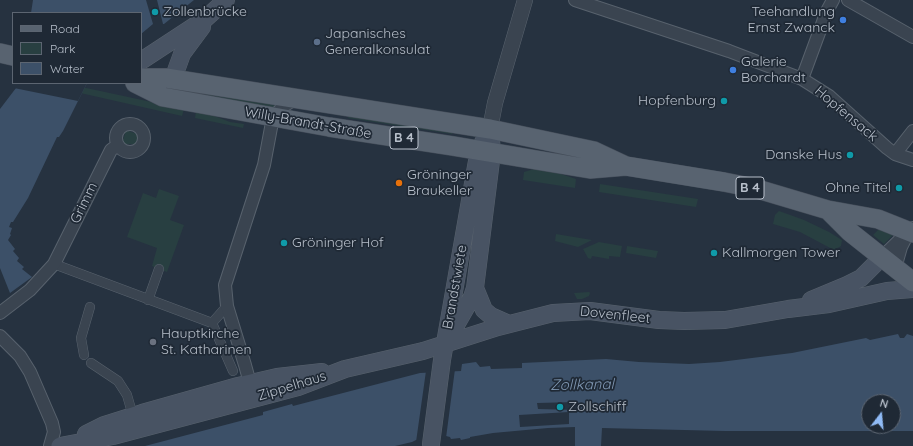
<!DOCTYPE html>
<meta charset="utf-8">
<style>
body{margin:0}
#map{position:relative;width:913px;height:446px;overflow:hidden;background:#263240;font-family:Quicksand,sans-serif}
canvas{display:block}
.legend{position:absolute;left:12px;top:12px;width:130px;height:72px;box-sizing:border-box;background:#1f2935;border:1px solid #5c6571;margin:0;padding:5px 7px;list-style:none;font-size:12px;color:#b7bfca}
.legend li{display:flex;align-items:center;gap:8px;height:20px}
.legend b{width:20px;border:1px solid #5c6571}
.north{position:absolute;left:861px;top:394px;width:40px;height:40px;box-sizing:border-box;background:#1f2935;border:1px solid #5c6571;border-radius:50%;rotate:16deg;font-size:11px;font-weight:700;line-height:16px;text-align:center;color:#b7bfca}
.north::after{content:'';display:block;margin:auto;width:14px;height:18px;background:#90bbf6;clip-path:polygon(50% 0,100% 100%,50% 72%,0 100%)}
</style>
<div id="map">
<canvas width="913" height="446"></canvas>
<ul class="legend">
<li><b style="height:5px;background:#586370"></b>Road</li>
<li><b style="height:11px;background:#283f41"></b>Park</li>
<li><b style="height:11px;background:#3c5068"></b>Water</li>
</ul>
<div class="north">N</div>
</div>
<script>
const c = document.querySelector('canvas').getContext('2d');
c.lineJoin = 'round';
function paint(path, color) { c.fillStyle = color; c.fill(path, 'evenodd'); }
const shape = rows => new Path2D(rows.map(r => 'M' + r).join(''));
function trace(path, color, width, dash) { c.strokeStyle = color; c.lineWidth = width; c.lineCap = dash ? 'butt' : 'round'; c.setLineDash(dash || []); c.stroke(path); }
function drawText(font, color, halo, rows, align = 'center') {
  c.font = font + ' Quicksand,sans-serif'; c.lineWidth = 3.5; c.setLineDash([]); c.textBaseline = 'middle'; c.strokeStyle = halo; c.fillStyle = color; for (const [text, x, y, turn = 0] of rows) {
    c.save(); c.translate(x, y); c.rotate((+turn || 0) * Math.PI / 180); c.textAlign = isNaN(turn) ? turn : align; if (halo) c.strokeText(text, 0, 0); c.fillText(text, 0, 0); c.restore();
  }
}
paint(shape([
 [77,86,184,109,182,116,76,92],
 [201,91,278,103,278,105,272,108,200,94],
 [196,111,212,115,230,122,244,124,243,128,195,118],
 [349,115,453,130,452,134,348,118],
 [126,130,140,135,137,144,122,144],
 [537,168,546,169,576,179,575,188,523,180,524,172],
 [600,184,698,199,696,207,599,192],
 [159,189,179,196,170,220,184,225,167,272,152,266,157,248,127,237,143,193,156,198],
 [779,211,804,220,829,232,842,240,841,246,834,250,800,232,773,224,775,215],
 [879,229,894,234,884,244,873,235],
 [556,234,592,240,578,247,555,241],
 [599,242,622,246,620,257,609,256,609,259,592,256,591,259,588,258,583,249],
 [627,246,658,251,656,258,626,253],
 [589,292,590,293,589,296,582,299,577,299,574,293]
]), '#283f41');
paint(shape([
 [33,0,194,0,164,24,153,24,141,34,141,13,31,13],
 [87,83,63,131,59,137,57,137,28,198,13,222,11,222,9,227,12,228,10,234,11,235,8,240,15,249,13,251,19,258,17,261,24,267,22,269,32,277,10,293,0,268,0,109,16,88],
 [898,334,900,338,904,338,907,334,913,336,913,431,725,431,602,428,601,446,575,446,575,427,548,428,493,433,470,437,470,438,461,440,460,438,451,439,450,437,446,436,416,440,412,442,395,446,145,446,263,415,263,412,292,404,293,406,420,373,461,371,462,364,476,362,480,367,490,366,491,369,522,368,522,363,606,359,639,362,689,364,720,362,792,353,866,338,870,340],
 [576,402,580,403,583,405,581,408,576,410,538,409,537,403],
 [869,402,893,402,893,426,869,426]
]), '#3c5068');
paint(shape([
 [146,0,157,0,163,24,153,24],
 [15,83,87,83,78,101,14,88],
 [455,369,446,438,416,442,426,371],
 [569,412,569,424,520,427,519,415]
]), '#263240');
const pedestrian = shape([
 [54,264,212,323,233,371],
 [148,300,159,269],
 [212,323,227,306],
 [84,355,81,338,90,307],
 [91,363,118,381,127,395,133,416]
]);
const minor = shape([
 [575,0,729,51,802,79,829,96,887,148,895,154,913,160],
 [848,0,913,37],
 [802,79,827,11,833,0],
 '116 138a14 14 0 1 1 28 0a14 14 0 1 1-28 0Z',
 [895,154,913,131],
 [882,257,912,228],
 [895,268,901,247,906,237],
 [0,313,30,290,54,264,111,150,118,145],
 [0,336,20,356,30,372,52,423,54,432,50,446],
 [249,390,250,383,245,365,227,306,225,285,264,165,273,117,285,105,297,98]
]);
const tertiary = shape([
 [490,129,495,103,525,0]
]);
const secondary = shape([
 [141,61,205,19,226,0],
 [173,79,182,54,202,27],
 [475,288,484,310,491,316,509,324],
 [811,300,847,285,861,278,882,257],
 [452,332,472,297,475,288,492,153,491,140],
 [86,434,104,425,142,413,238,386,277,377,322,372],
 [431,444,442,360,475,172,479,150,490,129],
 [60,446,113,436,298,387,345,369,423,351,498,327,553,313,590,311,659,320,684,321,725,320,788,309,829,304,887,291,913,289]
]);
const primary = shape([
 [0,53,13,56],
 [141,78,166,78,490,129,594,151,626,166],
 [135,83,163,97,329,127,453,146,590,169,626,166,724,182,754,188,828,210,878,219,913,233],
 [828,210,850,232,913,282]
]);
trace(pedestrian, '#58626d', 10);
trace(minor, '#58626d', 14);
trace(tertiary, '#58626d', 16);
trace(secondary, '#58626d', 18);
trace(primary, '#444d59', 20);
trace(pedestrian, '#3a4450', 9);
trace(minor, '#3a4450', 12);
trace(tertiary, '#3a4450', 15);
trace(secondary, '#485363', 17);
trace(primary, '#586370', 19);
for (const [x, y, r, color] of [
 [155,12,4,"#0f9aa8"],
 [843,20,4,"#3f7fe0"],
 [317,42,4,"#5c6f8a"],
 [733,70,4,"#3f7fe0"],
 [724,101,4,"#0f9aa8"],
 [850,155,4,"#0f9aa8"],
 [399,183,4,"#e8710a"],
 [899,188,4,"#0f9aa8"],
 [284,243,4,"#0f9aa8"],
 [714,253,4,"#0f9aa8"],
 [153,342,4,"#6b7280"],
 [560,407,4,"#0f9aa8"]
]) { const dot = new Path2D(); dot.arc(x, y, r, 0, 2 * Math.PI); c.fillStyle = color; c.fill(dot); trace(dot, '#1f2935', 1.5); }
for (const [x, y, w] of [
 [404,138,28],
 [750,188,28]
]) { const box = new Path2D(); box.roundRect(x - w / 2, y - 11, w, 22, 3); c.fillStyle = '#1f2935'; c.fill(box); trace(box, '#b7bfca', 1); }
drawText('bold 13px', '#b7bfca', null, [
 ["B 4",404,138],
 ["B 4",750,188]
]);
drawText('14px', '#b7bfca', '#1f2935', [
 ["Zollenbrücke",163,12],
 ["Teehandlung",835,12,"right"],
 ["Ernst Zwanck",835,28,"right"],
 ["Japanisches",325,34],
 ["Generalkonsulat",325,50],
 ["Galerie",741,62],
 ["Borchardt",741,78],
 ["Hopfenburg",716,101,"right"],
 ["Danske Hus",842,155,"right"],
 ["Gröninger",407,175],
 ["Braukeller",407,191],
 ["Ohne Titel",891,188,"right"],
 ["Gröninger Hof",292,243],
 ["Kallmorgen Tower",722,253],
 ["Hauptkirche",161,334],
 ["St. Katharinen",161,350],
 ["Zollschiff",568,407]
], 'left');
drawText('14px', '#b7bfca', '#1f2935', [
 ["Hopfensack",846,114,40],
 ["Willy-Brandt-Straße",308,123,10],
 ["Grimm",84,203,-64],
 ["Brandstwiete",455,287,-80],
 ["Dovenfleet",615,315,6],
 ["Zippelhaus",292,386,-17]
]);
drawText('italic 15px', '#7f96b1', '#1f2935', [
 ["Zollkanal",582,385,-1]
]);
</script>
